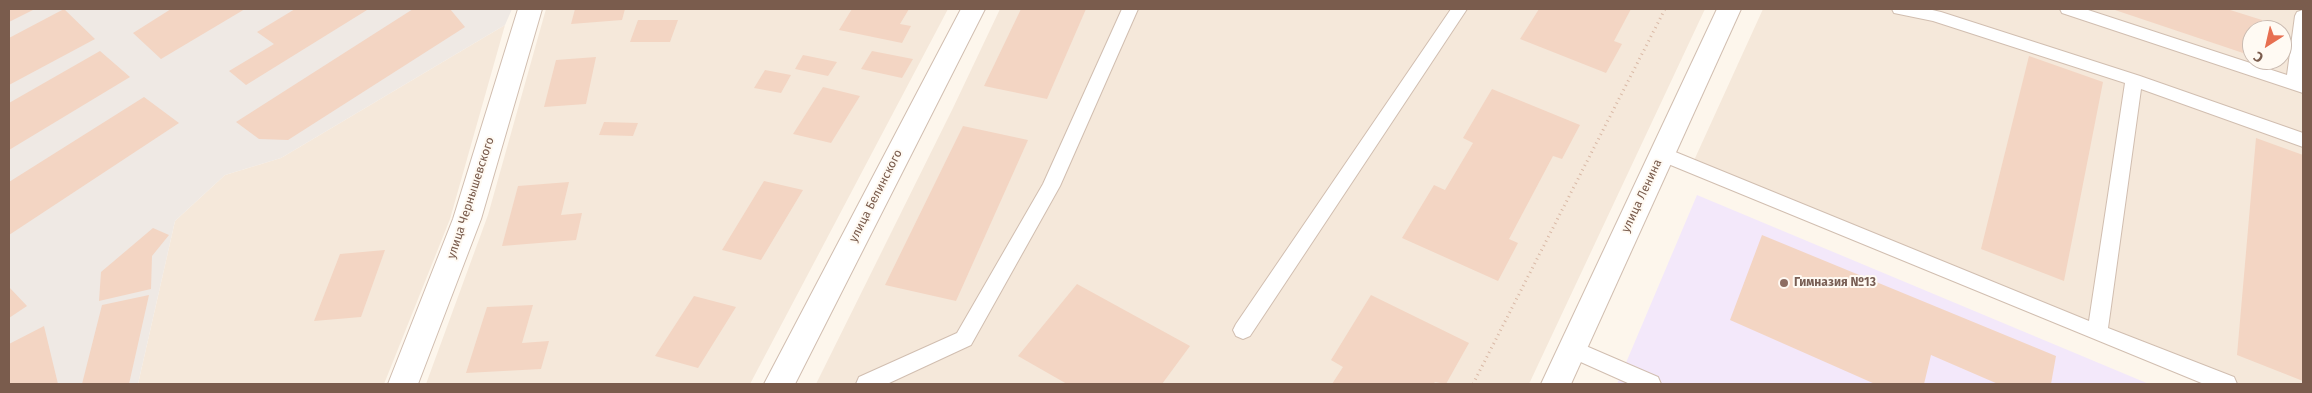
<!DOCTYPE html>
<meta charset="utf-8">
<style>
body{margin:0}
#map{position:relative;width:2312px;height:393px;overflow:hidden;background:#fdf6ec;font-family:"Fira Sans",sans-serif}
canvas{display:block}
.frame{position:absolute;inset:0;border:10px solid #7a5c4d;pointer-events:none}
.north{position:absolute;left:2242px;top:20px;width:50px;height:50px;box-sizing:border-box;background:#fffaf3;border:1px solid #cabbb1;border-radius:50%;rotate:215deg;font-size:14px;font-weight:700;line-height:20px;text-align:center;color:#7a5c4d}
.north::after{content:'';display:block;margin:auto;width:18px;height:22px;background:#e76f51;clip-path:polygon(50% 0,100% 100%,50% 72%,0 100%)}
</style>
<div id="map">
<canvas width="2312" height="393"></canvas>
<div class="frame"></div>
<div class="north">С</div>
</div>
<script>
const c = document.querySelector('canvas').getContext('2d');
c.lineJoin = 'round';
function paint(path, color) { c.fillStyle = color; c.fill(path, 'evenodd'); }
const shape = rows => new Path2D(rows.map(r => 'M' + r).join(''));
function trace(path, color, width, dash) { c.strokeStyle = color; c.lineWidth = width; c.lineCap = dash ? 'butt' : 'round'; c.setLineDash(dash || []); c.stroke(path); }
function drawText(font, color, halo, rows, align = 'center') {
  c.font = font + ' "Fira Sans",sans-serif'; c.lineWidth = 4; c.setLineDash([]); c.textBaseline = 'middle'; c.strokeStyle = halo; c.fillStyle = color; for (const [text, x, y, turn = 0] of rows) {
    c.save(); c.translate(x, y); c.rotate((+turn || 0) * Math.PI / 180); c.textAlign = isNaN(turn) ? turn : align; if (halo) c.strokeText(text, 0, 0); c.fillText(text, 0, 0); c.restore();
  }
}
paint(shape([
 [546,9,948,9,750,384,426,384,488,215],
 [1000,9,1705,9,1529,384,816,384,953,108],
 [1763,9,2303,9,2303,384,2211,384,1691,167],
 [2252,30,2282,30,2282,60,2252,60],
 [505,25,450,219,384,384,138,384,175,221,225,175,281,158]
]), '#f5e8da');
paint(shape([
 [9,9,512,9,505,25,281,158,225,175,175,221,138,384,9,384]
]), '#efe9e4');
paint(shape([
 [1697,195,2149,384,1617,384]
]), '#f3e8fa');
paint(shape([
 [9,9,35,9,9,22],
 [64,9,95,39,9,85,9,38],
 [171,9,245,9,161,59,133,33],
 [295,9,367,10,246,85,229,71,274,44,257,32],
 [413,9,450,9,465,27,288,140,259,139,236,122],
 [575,9,625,9,622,20,571,24],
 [852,9,909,9,900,24,911,26,902,43,839,30],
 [1021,9,1086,9,1047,99,984,86],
 [1539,9,1631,9,1614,41,1622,44,1606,73,1520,39],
 [2112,9,2227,9,2262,20,2261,30,2252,30,2252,56],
 [638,20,678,20,670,42,630,42],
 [100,51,130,77,9,150,9,103],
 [872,51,913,59,902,78,861,69],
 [803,55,837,62,828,76,795,69],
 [2029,56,2103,82,2064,281,1981,249],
 [596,57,586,104,544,107,556,60],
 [765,70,791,75,781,93,754,88],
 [823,87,860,96,831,143,793,134],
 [1492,89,1580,125,1562,159,1553,156,1509,239,1518,243,1498,281,1402,238,1434,185,1445,190,1473,143,1463,138],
 [144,97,179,123,9,235,9,182],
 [604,122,638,123,633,136,599,135],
 [963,126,1028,140,956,301,885,285],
 [2256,138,2303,155,2303,381,2237,355],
 [764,181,803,190,761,260,722,250],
 [569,182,561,215,582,213,576,240,502,246,518,186],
 [153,228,169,235,152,256,151,289,99,301,101,272],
 [1762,235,2056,356,2051,384,1998,384,1931,355,1924,384,1875,384,1730,320],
 [385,250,361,317,314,321,340,254],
 [1077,284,1190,346,1162,384,1067,384,1018,356],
 [9,287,27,306,9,318],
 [149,295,129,384,82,384,102,305],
 [1371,295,1469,343,1446,384,1435,382,1433,384,1332,384,1343,367,1331,360],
 [694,296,736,307,698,368,655,356],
 [533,305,522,343,549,341,541,369,466,373,487,307],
 [44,326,58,384,9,384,9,344]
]), '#f3d5c3');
const service = shape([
 [1122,9,1138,9,1060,186,971,345,887,384,856,384,859,377,957,333,1043,184,1122,9],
 [1451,9,1467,9,1250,336,1243,339,1236,336,1233,330,1236,324,1451,9],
 [1892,9,1928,9,1941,12,2140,76,2303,133,2303,147,2141,89,2108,328,2234,377,2237,384,2204,384,1656,159,1653,154,1656,149,1662,147,1668,149,2089,321,2125,83,1933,21,1894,13,1892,9],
 [2060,9,2085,9,2287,75,2295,16,2297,12,2303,10,2303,93,2062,13,2060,9],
 [1572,340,1658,377,1661,384,1630,384,1565,355,1562,349,1565,343,1572,340]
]);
const minor = shape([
 [518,9,542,9,481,219,418,384,388,384,453,219,518,9],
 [961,9,985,9,795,384,764,384,961,9]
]);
const tertiary = shape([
 [1717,9,1741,9,1571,384,1541,384,1717,9]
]);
trace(service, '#d1beb0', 2);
trace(minor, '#d1beb0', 2);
trace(tertiary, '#d1beb0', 2);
trace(shape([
 [1473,384,1665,9]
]), '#d9b8a5', 3, [1, 4]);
paint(service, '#fff');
paint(minor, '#fff');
paint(tertiary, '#fff');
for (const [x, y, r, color] of [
 [1784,283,5,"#8d6e63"]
]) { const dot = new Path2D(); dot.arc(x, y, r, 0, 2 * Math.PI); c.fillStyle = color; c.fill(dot); trace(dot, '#fffaf3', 2); }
drawText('12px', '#7a5c4d', '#fffaf3', [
 ["улица Белинского",876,196,-63],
 ["улица Ленина",1642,196,-65],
 ["улица Чернышевского",471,198,-72]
]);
drawText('bold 12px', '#785e54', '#fffaf3', [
 ["Гимназия №13",1794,283]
], 'left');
</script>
